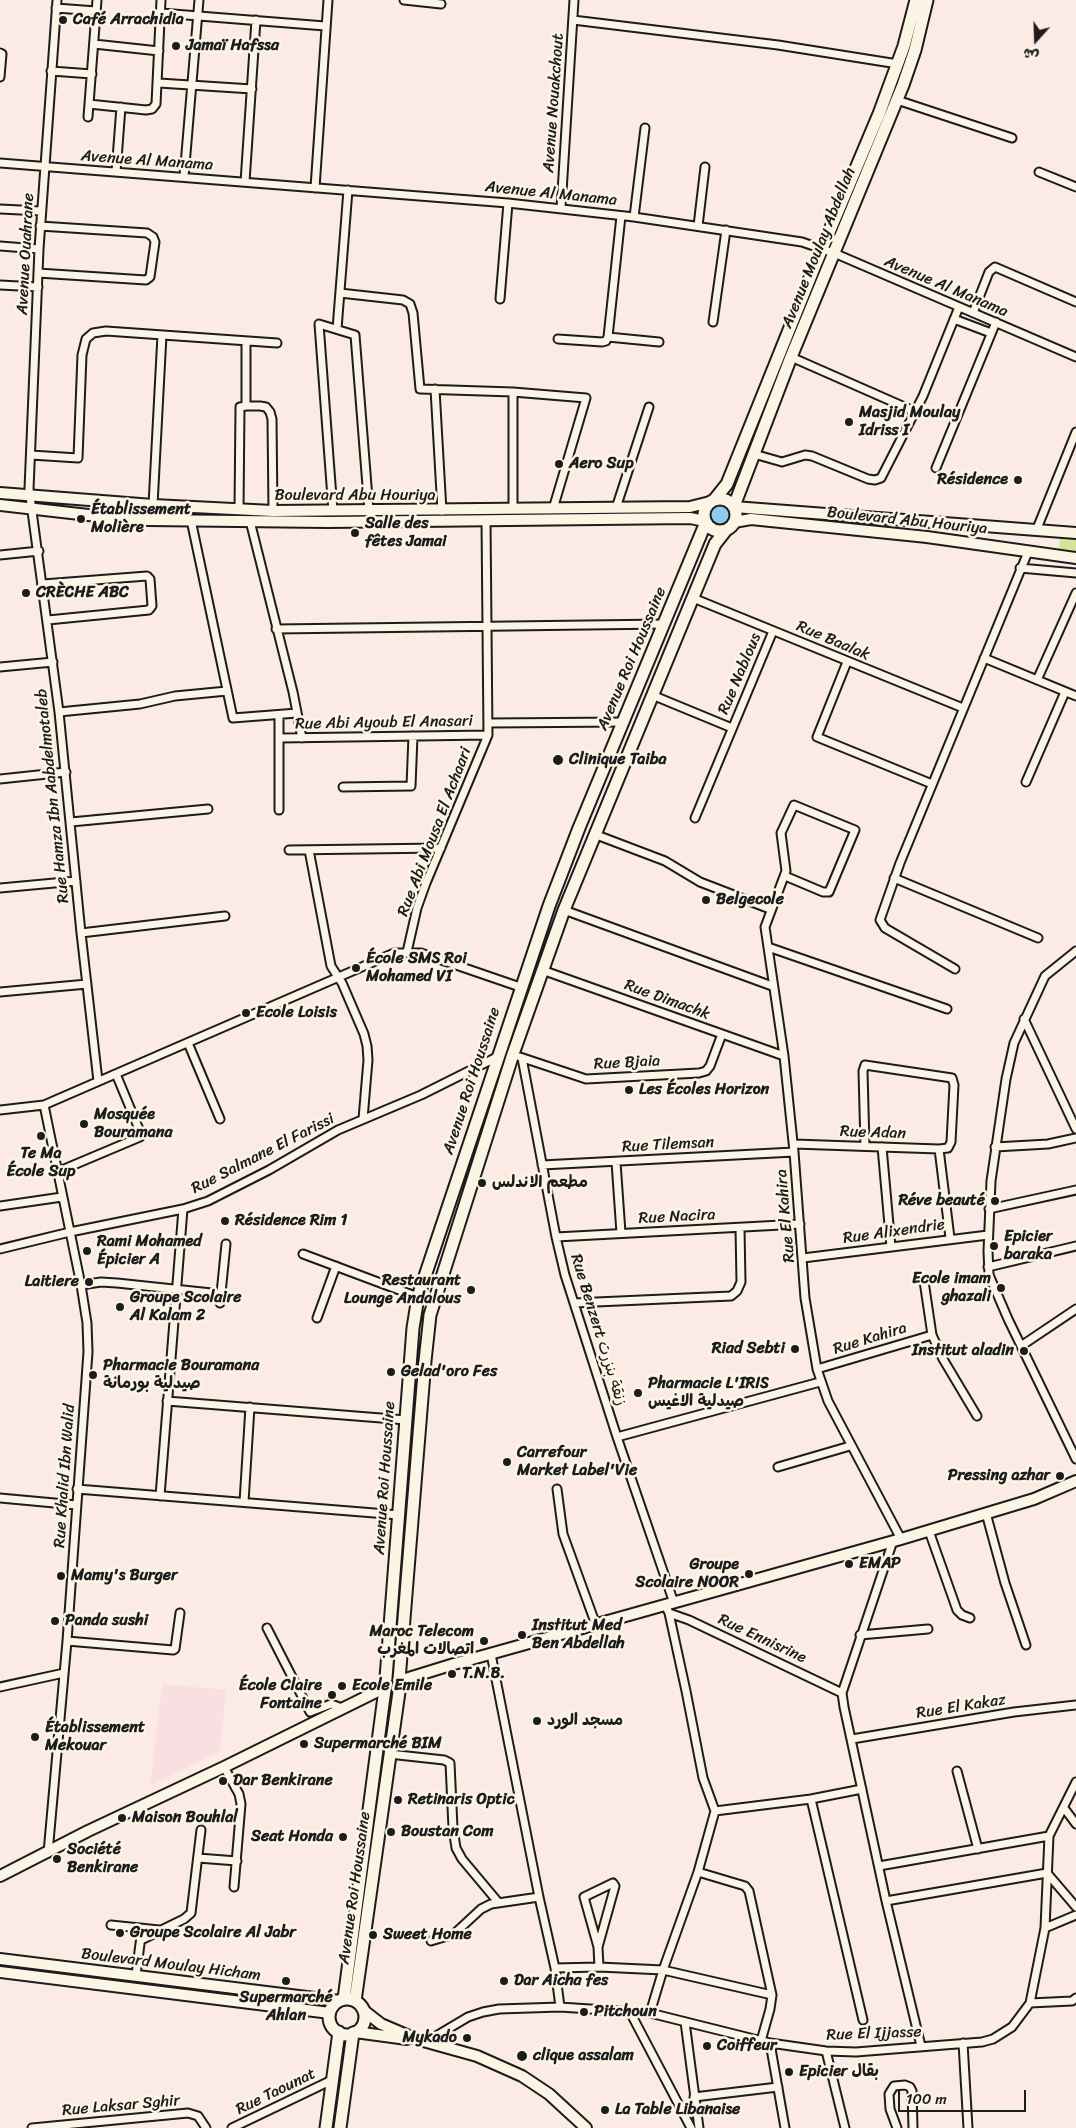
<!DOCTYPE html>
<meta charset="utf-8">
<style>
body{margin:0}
#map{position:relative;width:1076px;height:2128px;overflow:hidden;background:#fbebe4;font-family:Sriracha,"Playpen Sans Arabic",sans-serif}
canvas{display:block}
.north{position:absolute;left:1011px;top:15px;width:50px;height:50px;-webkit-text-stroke:4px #fcf5e5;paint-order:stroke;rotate:200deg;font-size:14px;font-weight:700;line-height:20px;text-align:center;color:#1c1c1c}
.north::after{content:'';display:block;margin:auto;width:18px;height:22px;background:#1c1c1c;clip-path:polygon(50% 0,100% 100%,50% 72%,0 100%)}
.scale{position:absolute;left:898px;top:2090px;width:128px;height:22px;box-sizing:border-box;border:2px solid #1c1c1c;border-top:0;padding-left:6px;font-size:15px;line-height:18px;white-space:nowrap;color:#1c1c1c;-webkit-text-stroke:4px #fcf5e5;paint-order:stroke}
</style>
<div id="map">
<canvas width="1076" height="2128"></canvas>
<div class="north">ش</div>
<div class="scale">100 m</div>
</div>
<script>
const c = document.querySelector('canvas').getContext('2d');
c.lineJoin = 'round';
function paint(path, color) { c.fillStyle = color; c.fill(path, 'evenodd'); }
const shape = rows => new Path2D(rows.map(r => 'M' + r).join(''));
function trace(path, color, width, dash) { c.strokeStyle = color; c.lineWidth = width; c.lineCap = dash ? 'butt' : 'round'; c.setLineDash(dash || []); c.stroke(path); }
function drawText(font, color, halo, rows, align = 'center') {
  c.font = font + ' Sriracha,"Playpen Sans Arabic",sans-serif'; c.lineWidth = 5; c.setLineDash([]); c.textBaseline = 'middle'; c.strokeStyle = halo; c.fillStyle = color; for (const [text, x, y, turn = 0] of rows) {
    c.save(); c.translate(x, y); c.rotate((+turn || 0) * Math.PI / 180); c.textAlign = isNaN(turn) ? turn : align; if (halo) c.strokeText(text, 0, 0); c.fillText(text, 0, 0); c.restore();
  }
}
paint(shape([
 [162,1684,226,1690,220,1751,150,1786]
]), '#fadfe2');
paint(shape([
 [1060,537,1076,538,1076,551,1059,549]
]), '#d4e599');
const water = shape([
 '709 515a11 11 0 1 1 22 0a11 11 0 1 1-22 0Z'
]);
paint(water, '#8ccced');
trace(water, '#5f8699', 1);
const street = shape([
 [57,0,39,249,29,489,59,712,81,933,98,1081],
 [404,0,441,4],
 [56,8,96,11],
 [161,13,325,26],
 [573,20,778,45,898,64],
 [94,44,159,51],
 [0,53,2,54,0,77],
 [51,71,92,74],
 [159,83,252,89],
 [897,100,1012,138],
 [89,104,146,110,152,109,156,104,161,0],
 [88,117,97,0],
 [0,163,508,203,634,217,802,242,834,253,1076,357],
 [116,172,121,107],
 [1039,172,1076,187],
 [184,177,199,0],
 [245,182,256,20],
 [315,188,328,0],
 [561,208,574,0],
 [0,209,41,211],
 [634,217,645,128],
 [698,226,705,167],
 [0,246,39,249],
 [38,273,146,280,150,277,155,242,153,237,147,233,40,226],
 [0,285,38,287],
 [340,293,403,300,410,304,413,313,420,389,513,392,586,398,553,509],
 [500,299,508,203],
 [973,313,989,272,995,267,1076,302],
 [954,319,991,333],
 [713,322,726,230],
 [337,329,348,190],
 [608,337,659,342],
 [558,339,602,342,606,341,608,337,621,216],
 [791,357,916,412],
 [435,389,442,511],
 [513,392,513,509],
 [246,406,260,406,266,407,270,412,272,419,273,511],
 [754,454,782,462,805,455,812,456,868,479,875,480,881,478,923,396,959,307],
 [31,455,78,458,82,355,86,339,93,333,106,331,277,343],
 [936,468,996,322],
 [153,505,162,335],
 [616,508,649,407],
 [239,510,240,407,246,406,246,341],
 [333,511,319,324,355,335,369,511],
 [191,520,233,718,297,713],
 [250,521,293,692,302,738],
 [1036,531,1076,432],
 [0,555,39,551],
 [1020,568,1076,573],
 [43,584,147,576,150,579,152,606,149,610,48,620],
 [693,598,963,708],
 [276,629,665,624],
 [984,658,1076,696],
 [847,662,817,737,932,784],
 [0,667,53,662],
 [1037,680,1076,593],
 [652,695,732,728],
 [59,712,140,704,175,696,227,691],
 [489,723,624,722],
 [280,738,488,735],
 [0,779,66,772],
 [1026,782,1065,692],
 [343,787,411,786,413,736],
 [279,810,279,715],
 [695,818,773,631],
 [71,822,208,809],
 [594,834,665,861,700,882,770,909],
 [289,850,441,848],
 [309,850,331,966,342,983,364,1034,367,1046,368,1060,363,1119],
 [785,876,823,892,829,892,855,830,794,805,781,833,786,871,765,927,784,1056,794,1152,805,1298,817,1369,828,1401,901,1539],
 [894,878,1038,938],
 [0,888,76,881],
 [564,910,772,986],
 [81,933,225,916],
 [768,947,947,1009],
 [1076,951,1045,976,1014,1043,1006,1079,991,1181,988,1251,989,1275,1008,1319,1076,1459],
 [407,952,417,908,426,883,488,735,486,520],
 [955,969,885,928,880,920,900,863,1028,552],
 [542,970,784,1056],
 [0,992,87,984],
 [1024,1019,1076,1129],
 [188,1043,220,1119],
 [520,1057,586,1079,699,1073,706,1071,710,1066,722,1034],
 [522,1058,556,1237,565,1275,617,1437,674,1603],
 [44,1105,81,1285,87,1323,88,1352,67,1641,48,1853],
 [0,1110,44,1105,394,953,421,953,520,987],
 [794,1144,939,1149,948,1148,951,1142,954,1085,952,1078,865,1065,863,1071,865,1146],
 [882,1147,891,1247],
 [995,1147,1048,1144,1076,1138],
 [939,1149,950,1238],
 [616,1162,621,1233],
 [542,1165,794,1152],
 [57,1172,140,1137,141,1134,116,1074],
 [0,1206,62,1197],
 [989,1209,1076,1190],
 [556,1237,800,1224],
 [0,1249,70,1232,183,1209,208,1201,269,1170,338,1130,421,1095,497,1057],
 [303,1254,418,1297],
 [803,1258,988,1235],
 [988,1267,1076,1246],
 [924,1281,932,1335,943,1359,977,1416],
 [81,1285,101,1282,117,1283,221,1294],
 [220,1303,226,1244],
 [574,1303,731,1296,737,1291,741,1282,740,1228],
 [317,1318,336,1266],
 [1021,1346,1076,1309],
 [817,1369,932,1335],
 [167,1401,406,1420],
 [617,1437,820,1382],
 [778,1467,850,1446],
 [77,1489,399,1515],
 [557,1489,563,1534,596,1625],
 [160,1496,183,1209],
 [0,1498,76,1505],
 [244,1502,250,1407],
 [986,1513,1005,1583,1026,1645],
 [929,1531,957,1610,962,1615,970,1618],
 [893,1541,842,1693,844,1707,886,1901,921,2046],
 [669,1613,689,1620,842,1693],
 [267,1628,310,1712,331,1704,342,1708],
 [860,1635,928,1629],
 [67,1641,173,1650,175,1649,180,1613],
 [491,1654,539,1897,555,1968,560,2007],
 [0,1687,64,1673],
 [852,1739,1014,1712,1076,1705],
 [389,1754,444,1760,450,1763,453,1828,456,1848,462,1859,498,1902],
 [224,1767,239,1794,241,1804,234,1887],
 [957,1771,978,1849],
 [811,1799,863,2020],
 [1064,1808,1076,1824],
 [715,1811,811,1799,862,1789],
 [198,1858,237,1861],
 [879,1866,1049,1836],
 [698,1872,745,1886,749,1891,772,1995,770,2009,761,2041],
 [886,1901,1047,1873,1076,1907],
 [111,1925,159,1930],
 [1045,1928,1076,1915],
 [141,1940,184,1919,191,1913,201,1830],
 [431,1941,454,1934,481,1909,491,1904,539,1897],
 [598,1947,615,1886,613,1883,584,1897,598,1947,599,1967],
 [555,1968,599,1967,663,1970,772,1995],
 [136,1975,141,1936],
 [1030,2003,1072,2001,1076,1998],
 [630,2012,691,2128],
 [650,2013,663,1970,698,1872,715,1811,703,1778,686,1691,669,1613,665,1605],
 [685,2022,699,2128],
 [426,2042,468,2017,483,2012,499,2009,560,2007,650,2013,770,2043,826,2051,856,2052,982,2042,993,2039,1012,2027,1030,2003,1045,1928,1049,1836,1076,1782],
 [770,2043,785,2128],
 [963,2043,968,2128],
 [826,2051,845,2128],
 [694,2097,778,2087],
 [32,2128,188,2113,198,2116,206,2128],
 [232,2128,332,2080],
 [897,2128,890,2109,889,2094,894,2086,905,2085,910,2087,912,2091,913,2128]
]);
const secondary = shape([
 [0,493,153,505,273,511,690,507,710,502],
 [0,505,106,517,148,520,328,522,690,518,705,521],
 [734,507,1076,533],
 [734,522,751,519,927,537,1076,558],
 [399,1681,454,1664,901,1539,1034,1499,1076,1481],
 [0,1876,88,1831,224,1767,384,1688],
 [0,1959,339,2001],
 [0,1972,330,2013],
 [363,2010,381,2024,416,2039,477,2056,522,2076,549,2094,586,2128],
 [355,2032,407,2039]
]);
const primary = shape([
 [715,499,727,484,816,263,879,114,904,46,916,0],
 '704 515a16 16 0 1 1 32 0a16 16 0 1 1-32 0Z',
 [734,506,791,357,903,85,915,50,927,0],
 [344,1999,383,1704,385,1690,383,1684,386,1678,413,1328,418,1297,549,906,579,828,706,522],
 '329 2017a18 18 0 1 1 36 0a18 18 0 1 1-36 0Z',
 [355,2001,400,1685,399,1680,425,1361,430,1315,513,1054,564,910,715,544,726,530],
 [326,2128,339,2032],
 [340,2128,353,2033]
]);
trace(street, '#1c1c1c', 11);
trace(secondary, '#1c1c1c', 14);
trace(primary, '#1c1c1c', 15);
trace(street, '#fcf5e5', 7);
trace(secondary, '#fcf5e5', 10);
trace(primary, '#fcf5e5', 11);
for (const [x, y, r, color] of [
 [63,20,5,"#1c1c1c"],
 [176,46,5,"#1c1c1c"],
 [849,422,5,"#1c1c1c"],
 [559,464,5,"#1c1c1c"],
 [1018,480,5,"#1c1c1c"],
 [81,519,5,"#1c1c1c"],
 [355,533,5,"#1c1c1c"],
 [26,593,5,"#1c1c1c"],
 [558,760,6,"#1c1c1c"],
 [706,900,5,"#1c1c1c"],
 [356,968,5,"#1c1c1c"],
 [246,1013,5,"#1c1c1c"],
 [629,1090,5,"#1c1c1c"],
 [84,1124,5,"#1c1c1c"],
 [41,1136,5,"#1c1c1c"],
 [482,1183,5,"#1c1c1c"],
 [995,1201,5,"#1c1c1c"],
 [225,1221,5,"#1c1c1c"],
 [994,1246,5,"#1c1c1c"],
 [87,1251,5,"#1c1c1c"],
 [89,1282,5,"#1c1c1c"],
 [1001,1288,5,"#1c1c1c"],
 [471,1290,5,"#1c1c1c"],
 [120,1307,5,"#1c1c1c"],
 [795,1349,5,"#1c1c1c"],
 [1024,1351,5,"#1c1c1c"],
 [391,1372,5,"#1c1c1c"],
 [93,1375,5,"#1c1c1c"],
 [638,1393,5,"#1c1c1c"],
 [507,1462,5,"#1c1c1c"],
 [1060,1476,5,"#1c1c1c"],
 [849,1564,5,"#1c1c1c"],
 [749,1574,5,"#1c1c1c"],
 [61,1576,5,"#1c1c1c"],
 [55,1621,5,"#1c1c1c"],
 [522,1635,5,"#1c1c1c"],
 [484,1641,5,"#1c1c1c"],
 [452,1674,5,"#1c1c1c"],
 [342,1686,5,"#1c1c1c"],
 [332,1695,5,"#1c1c1c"],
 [537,1721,5,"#1c1c1c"],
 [35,1737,5,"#1c1c1c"],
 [304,1744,5,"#1c1c1c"],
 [223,1781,5,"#1c1c1c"],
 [398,1800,5,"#1c1c1c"],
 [122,1818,5,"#1c1c1c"],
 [391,1832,5,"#1c1c1c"],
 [343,1837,5,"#1c1c1c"],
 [57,1859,5,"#1c1c1c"],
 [120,1933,5,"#1c1c1c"],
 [373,1935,5,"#1c1c1c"],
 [286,1981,5,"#1c1c1c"],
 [504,1981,5,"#1c1c1c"],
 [584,2012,5,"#1c1c1c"],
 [467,2038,5,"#1c1c1c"],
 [707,2046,5,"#1c1c1c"],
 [522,2056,6,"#1c1c1c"],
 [789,2072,5,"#1c1c1c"],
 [605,2110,5,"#1c1c1c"]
]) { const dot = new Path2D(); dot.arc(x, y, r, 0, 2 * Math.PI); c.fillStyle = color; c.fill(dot); trace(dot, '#fcf5e5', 2); }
drawText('bold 16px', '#1c1c1c', '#fcf5e5', [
 ["Café Arrachidia",73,20],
 ["Jamaï Hafssa",186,46],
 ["Masjid Moulay",859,413],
 ["Idriss I",859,431],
 ["Aero Sup",569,464],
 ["Résidence",1008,480,"right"],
 ["Établissement",91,510],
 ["Molière",91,528],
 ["Salle des",365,524],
 ["fêtes Jamai",365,542],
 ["CRÈCHE ABC",36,593],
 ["Clinique Taiba",569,760],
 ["Belgecole",716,900],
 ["École SMS Roi",366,959],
 ["Mohamed VI",366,977],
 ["Ecole Loisis",256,1013],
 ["Les Écoles Horizon",639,1090],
 ["Mosquée",94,1115],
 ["Bouramana",94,1133],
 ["Te Ma",41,1154,"center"],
 ["École Sup",41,1172,"center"],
 ["مطعم الاندلس",492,1183],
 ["Réve beauté",985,1201,"right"],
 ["Résidence Rim 1",235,1221],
 ["Epicier",1004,1237],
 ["baraka",1004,1255],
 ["Rami Mohamed",97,1242],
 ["Épicier A",97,1260],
 ["Ecole imam",991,1279,"right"],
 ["ghazali",991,1297,"right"],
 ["Restaurant",461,1281,"right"],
 ["Lounge Andalous",461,1299,"right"],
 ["Laitiere",79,1282,"right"],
 ["Groupe Scolaire",130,1298],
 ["Al Kalam 2",130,1316],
 ["Riad Sebti",785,1349,"right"],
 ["Institut aladin",1014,1351,"right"],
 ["Pharmacie Bouramana",103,1366],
 ["صيدلية بورمانة",103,1384],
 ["Gelad'oro Fes",401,1372],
 ["Pharmacie L'IRIS",648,1384],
 ["صيدلية الاغيس",648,1402],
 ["Carrefour",517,1453],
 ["Market Label'Vie",517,1471],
 ["Pressing azhar",1050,1476,"right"],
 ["EMAP",859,1564],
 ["Groupe",739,1565,"right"],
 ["Scolaire NOOR",739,1583,"right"],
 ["Mamy's Burger",71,1576],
 ["Panda sushi",65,1621],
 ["Institut Med",532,1626],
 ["Ben Abdellah",532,1644],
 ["Maroc Telecom",474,1632,"right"],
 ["اتصالات المغرب",474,1650,"right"],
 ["T.N.B.",462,1674],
 ["École Claire",322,1686,"right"],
 ["Fontaine",322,1704,"right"],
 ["Ecole Emile",352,1686],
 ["مسجد الورد",547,1721],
 ["Établissement",45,1728],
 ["Mekouar",45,1746],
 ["Supermarché BIM",314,1744],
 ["Dar Benkirane",233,1781],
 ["Retinaris Optic",408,1800],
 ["Maison Bouhlal",132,1818],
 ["Boustan Com",401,1832],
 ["Seat Honda",333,1837,"right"],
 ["Société",67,1850],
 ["Benkirane",67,1868],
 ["Groupe Scolaire Al Jabr",130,1933],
 ["Sweet Home",383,1935],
 ["Dar Aicha fes",514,1981],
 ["Supermarché",286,1998,"center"],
 ["Ahlan",286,2016,"center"],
 ["Pitchoun",594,2012],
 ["Mykado",457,2038,"right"],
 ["Coiffeur",717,2046],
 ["clique assalam",533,2056],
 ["Epicier بقال",799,2072],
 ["La Table Libanaise",615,2110]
], 'left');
drawText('16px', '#1c1c1c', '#fcf5e5', [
 ["Avenue Nouakchout",554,103,-86],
 ["Avenue Al Manama",147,161,4],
 ["Avenue Al Manama",551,194,6],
 ["Avenue Moulay Abdellah",819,248,-68],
 ["Avenue Ouahrane",26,254,-87],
 ["Avenue Al Manama",946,287,23],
 ["Boulevard Abu Houriya",355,496],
 ["Boulevard Abu Houriya",907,521,6],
 ["Rue Baalak",833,641,23],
 ["Avenue Roi Houssaine",632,659,-67],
 ["Rue Nablous",740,674,-67],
 ["Rue Abi Ayoub El Anasari",384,723,-1],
 ["Rue Hamza Ibn Aabdelmotaleb",53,796,-96],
 ["Rue Abi Mousa El Achaari",435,832,-69],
 ["Rue Dimachk",667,1000,20],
 ["Rue Bjaia",627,1063,-3],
 ["Avenue Roi Houssaine",472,1081,-72],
 ["Rue Adan",873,1133,2],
 ["Rue Tilemsan",668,1145,-3],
 ["Rue Salmane El Farissi",263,1154,-27],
 ["Rue El Kahira",786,1216,-95],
 ["Rue Nacira",677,1217,-3],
 ["Rue Alixendrie",894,1232,-8],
 ["Rue Benzert زنقة بنزرت",598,1330,73],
 ["Rue Kahira",870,1339,-17],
 ["Rue Khalid Ibn Walid",65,1476,-86],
 ["Avenue Roi Houssaine",385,1478,-86],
 ["Rue Ennisrine",762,1639,25],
 ["Rue El Kakaz",961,1707,-9],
 ["Avenue Roi Houssaine",355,1888,-82],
 ["Boulevard Moulay Hicham",171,1965,7],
 ["Rue El Ijjasse",874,2034,-2],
 ["Rue Taounat",276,2092,-26],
 ["Rue Laksar Sghir",121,2106,-5]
]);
</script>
